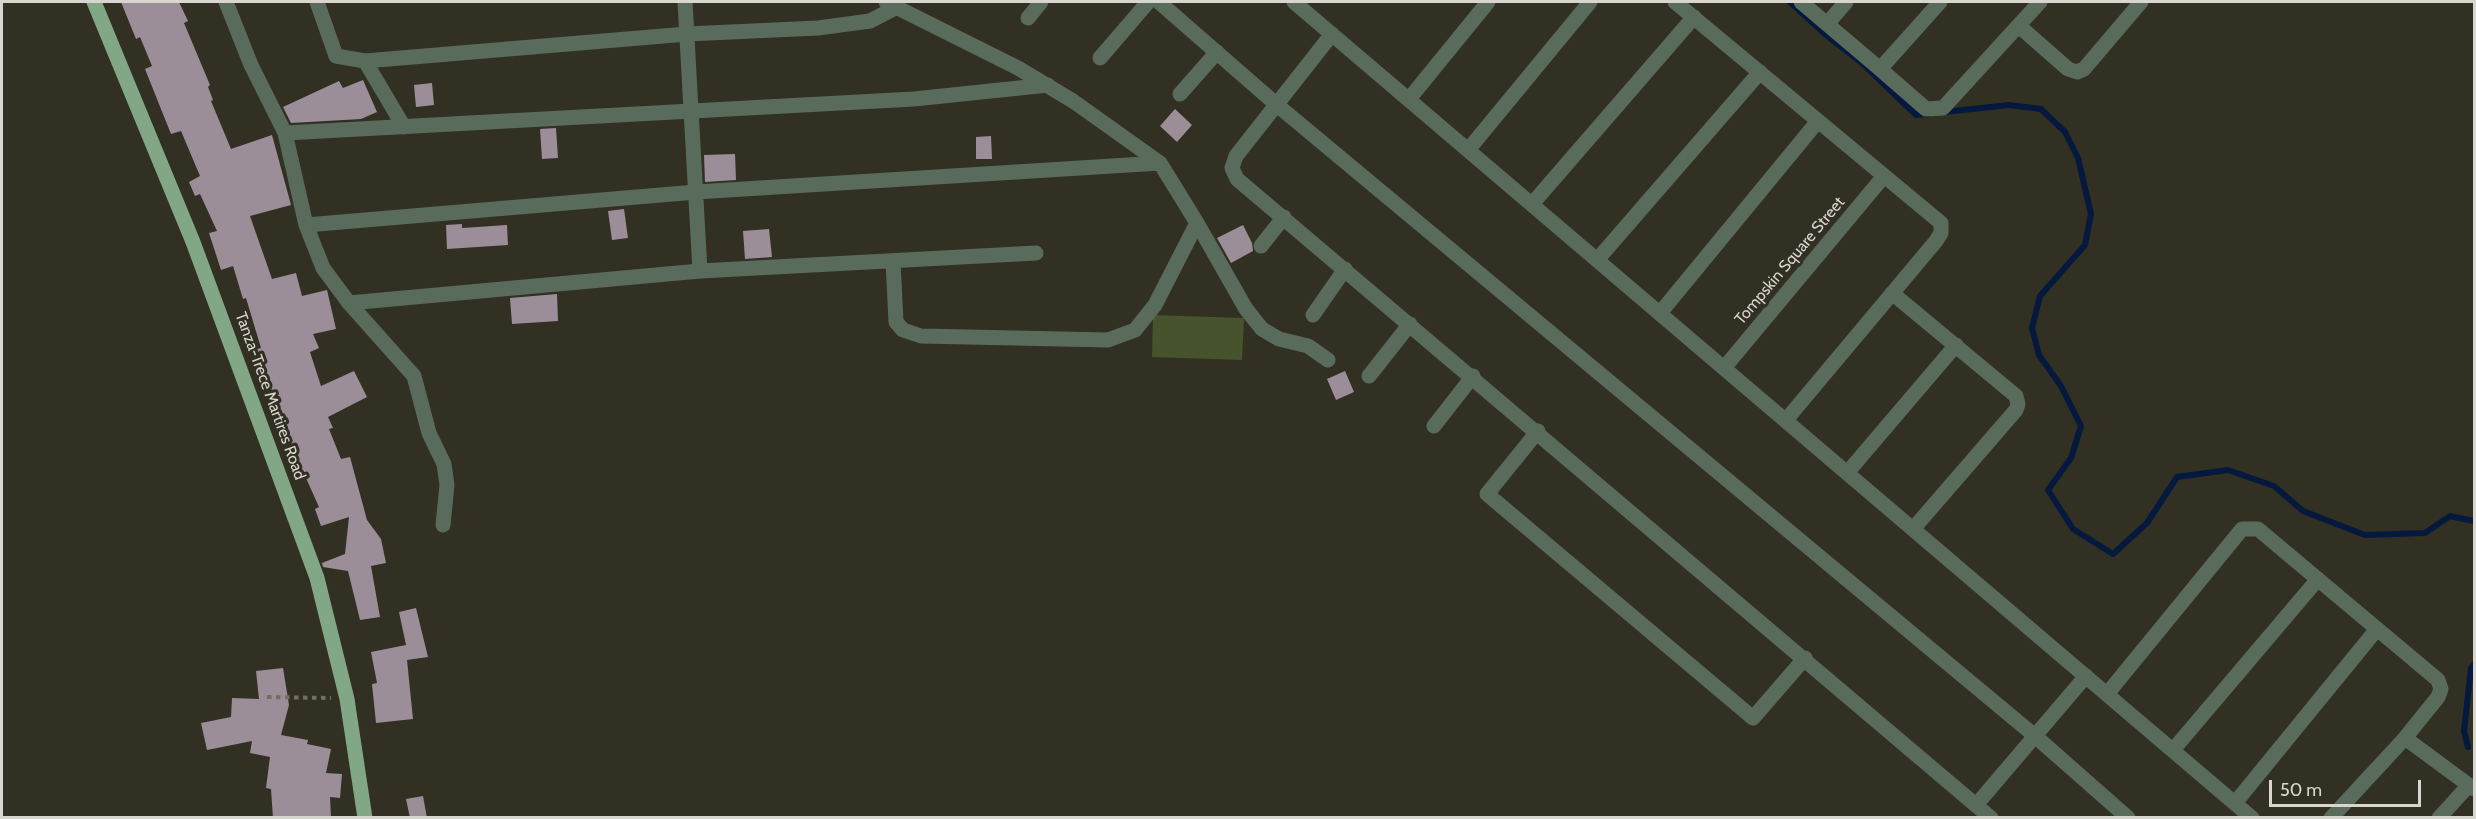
<!DOCTYPE html>
<style>
body{margin:0}
#map{position:relative;width:2476px;height:819px;overflow:hidden;background:#323022;font-family:Cabin,sans-serif}
canvas{display:block}
.frame{position:absolute;inset:0;border:3px solid #d8d6ce;pointer-events:none}
.scale{position:absolute;left:2269px;top:780px;width:152px;height:27px;box-sizing:border-box;border:3px solid #d8d6ce;border-top:0;padding-left:8px;font-size:18px;line-height:21px;white-space:nowrap;color:#d8d6ce;-webkit-text-stroke:4px #323022;paint-order:stroke}
</style>
<div id="map">
<canvas width="2476" height="819"></canvas>
<div class="frame"></div>
<div class="scale">50 m</div>
</div>
<script>
const c = document.querySelector('canvas').getContext('2d');
c.lineJoin = 'round';
function paint(path, color) { c.fillStyle = color; c.fill(path, 'evenodd'); }
const shape = rows => new Path2D(rows.map(r => 'M' + r).join(''));
function trace(path, color, width, dash) { c.strokeStyle = color; c.lineWidth = width; c.lineCap = dash ? 'butt' : 'round'; c.setLineDash(dash || []); c.stroke(path); }
function drawText(font, color, halo, rows, align = 'center') {
  c.font = font + ' Cabin,sans-serif'; c.lineWidth = 6; c.setLineDash([]); c.textBaseline = 'middle'; c.strokeStyle = halo; c.fillStyle = color; for (const [text, x, y, turn = 0] of rows) {
    c.save(); c.translate(x, y); c.rotate((+turn || 0) * Math.PI / 180); c.textAlign = isNaN(turn) ? turn : align; if (halo) c.strokeText(text, 0, 0); c.fillText(text, 0, 0); c.restore();
  }
}
paint(shape([
 [1153,315,1244,318,1242,360,1152,357]
]), '#46532c');
trace(shape([
 [1790,2,1826,35,1863,64,1916,115,1928,114],
 [1944,112,2009,105,2041,109,2065,132,2078,158,2091,214,2085,245,2040,296,2032,328,2039,355,2061,386,2081,426,2071,458,2048,490,2073,529,2113,554,2147,523,2177,477,2228,470,2274,486,2303,511,2365,535,2425,533,2450,516,2474,521],
 [2468,747,2464,731,2471,668,2474,664]
]), '#04193d', 6);
paint(shape([
 [121,2,179,2,188,21,184,23,210,85,208,87,213,100,211,101,231,149,272,135,291,205,250,216,272,279,296,273,302,296,327,290,336,329,313,334,319,348,310,352,321,386,354,371,367,397,328,417,333,428,329,429,341,459,350,457,367,520,381,539,386,563,371,566,380,617,360,620,348,571,323,567,322,563,345,554,349,517,321,526,315,509,319,507,275,409,278,408,257,349,261,348,246,298,243,299,233,266,221,270,209,233,217,231,200,194,195,196,189,182,200,176,181,131,171,134,145,69,152,66,140,37,136,39],
 [363,80,377,112,361,119,291,123,283,107,339,81,343,88],
 [432,83,434,105,416,107,414,85],
 [1175,109,1192,125,1177,142,1160,126],
 [556,128,558,158,542,159,540,129],
 [991,136,992,159,976,159,976,137],
 [735,154,736,180,705,182,704,155],
 [624,209,628,238,612,240,608,211],
 [462,224,462,228,507,225,508,245,447,249,446,225],
 [1243,225,1252,243,1253,251,1231,263,1217,238],
 [769,229,772,257,745,259,743,231],
 [557,294,558,321,512,324,510,298],
 [1345,371,1354,392,1336,400,1327,379],
 [416,608,428,657,407,660,413,719,376,723,372,684,377,683,371,652,406,645,399,612],
 [283,668,289,705,281,735,308,740,307,744,331,749,326,773,342,774,340,798,330,797,331,818,273,818,271,789,266,788,270,757,250,753,252,741,207,750,201,723,231,717,232,698,259,699,256,671],
 [423,796,427,818,410,818,406,799]
]), '#9c8e99');
trace(shape([
 [267,697,331,698]
]), '#716f63', 4, [4.5, 4.5]);
trace(shape([
 [226,2,251,65,285,133,306,225,323,268,349,303,414,376,429,433,444,464,447,485,443,525],
 [317,2,336,56,365,61,404,127],
 [685,2,700,271],
 [886,2,1018,68,1073,101,1160,163,1197,223,1155,305,1135,330,1108,340,921,336,903,330,896,322,893,261],
 [1159,2,1277,105,2035,736,2128,818],
 [1294,2,2252,818],
 [1675,2,1941,223,1941,233,1936,241,1786,420],
 [1801,2,1880,69,1940,2],
 [1028,18,1041,2],
 [1827,24,1846,2],
 [2019,26,2068,69,2077,72,2084,69,2141,2],
 [1332,34,1236,156,1232,168,1237,179,1991,818],
 [1100,58,1148,2],
 [365,61,687,34,818,28,870,21,897,7],
 [1880,69,1926,109,1943,108,2040,2],
 [1180,94,1217,52],
 [1409,99,1488,2],
 [285,133,914,99,1048,85],
 [1468,150,1590,2],
 [1532,204,1694,17],
 [1197,223,1246,309,1262,329,1279,339,1308,346,1328,360],
 [306,225,696,192,1160,163],
 [1261,246,1284,217],
 [1597,260,1760,72],
 [1892,293,2016,396,2018,404,2016,410,1913,529],
 [349,303,700,271,1036,253],
 [1660,313,1818,121],
 [1313,315,1345,269],
 [1724,368,1884,176],
 [1369,376,1410,324],
 [1434,426,1473,376],
 [1538,431,1487,494,1753,718,1805,658],
 [1847,473,1956,345],
 [2107,694,2242,529,2258,529,2438,680,2441,689,2438,697,2405,738,2331,818],
 [2405,738,2474,789],
 [2173,750,2318,579],
 [2235,803,2377,629],
 [1977,804,2086,676],
 [2439,818,2469,785]
]), '#596c5c', 15);
trace(shape([
 [94,2,193,242,317,578,347,699,365,818]
]), '#81a787', 15);
drawText('16px', '#d8d6ce', '#323022', [
 ["Tompskin Square Street",1790,261,-50],
 ["Tanza-Trece Martires Road",270,396,70]
]);
</script>
